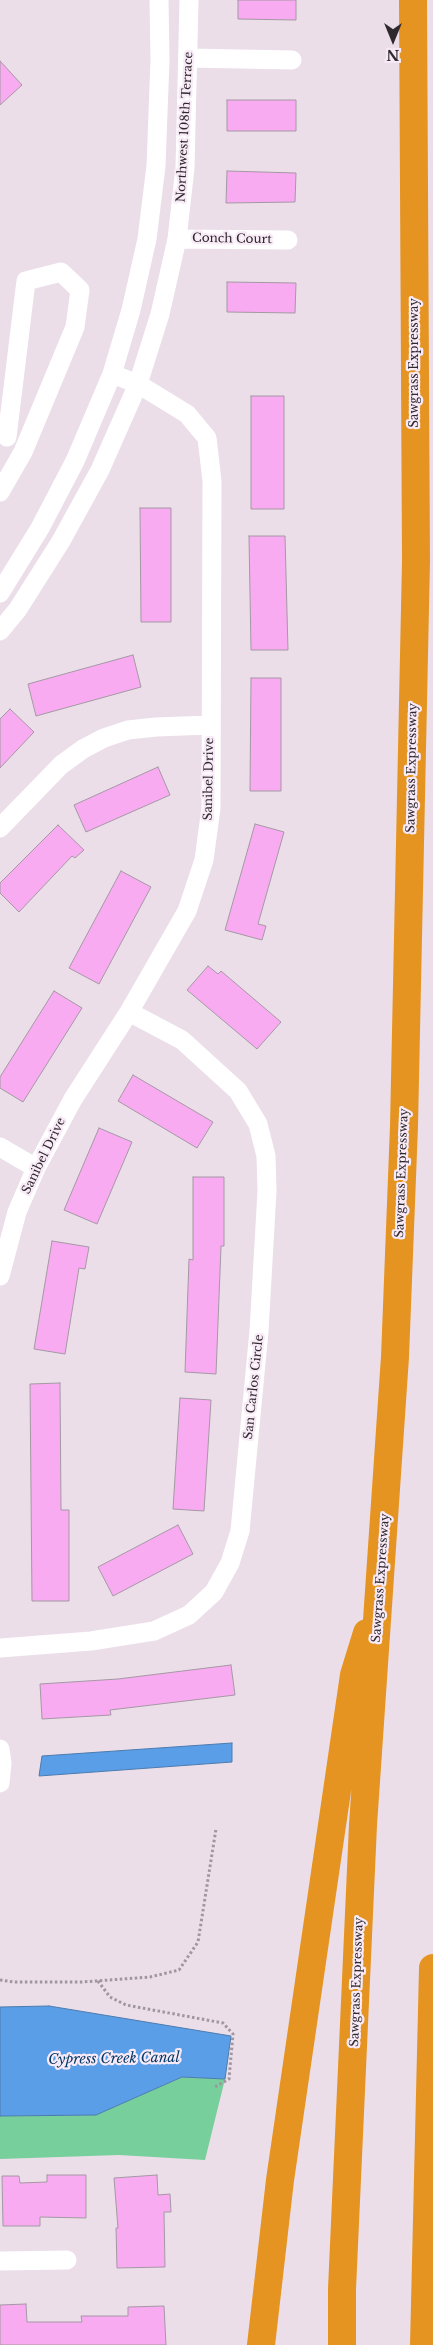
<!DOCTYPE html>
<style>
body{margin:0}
#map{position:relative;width:433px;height:2345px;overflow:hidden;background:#ebdee9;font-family:"Libre Baskerville",serif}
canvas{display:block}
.north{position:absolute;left:368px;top:15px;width:50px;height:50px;-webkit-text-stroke:4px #f8ebf7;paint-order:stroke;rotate:180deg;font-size:14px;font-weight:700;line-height:20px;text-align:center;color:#2e292d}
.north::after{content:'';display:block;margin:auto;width:18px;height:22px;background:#2e292d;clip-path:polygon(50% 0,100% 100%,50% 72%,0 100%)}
</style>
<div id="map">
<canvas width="433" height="2345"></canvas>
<div class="north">N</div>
</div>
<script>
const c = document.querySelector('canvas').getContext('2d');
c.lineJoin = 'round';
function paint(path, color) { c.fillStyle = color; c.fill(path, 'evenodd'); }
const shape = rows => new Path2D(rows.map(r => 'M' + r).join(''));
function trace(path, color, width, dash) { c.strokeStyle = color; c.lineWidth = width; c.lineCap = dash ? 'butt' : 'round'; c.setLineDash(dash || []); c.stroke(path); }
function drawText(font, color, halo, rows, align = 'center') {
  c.font = font + ' "Libre Baskerville",serif'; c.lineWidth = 4.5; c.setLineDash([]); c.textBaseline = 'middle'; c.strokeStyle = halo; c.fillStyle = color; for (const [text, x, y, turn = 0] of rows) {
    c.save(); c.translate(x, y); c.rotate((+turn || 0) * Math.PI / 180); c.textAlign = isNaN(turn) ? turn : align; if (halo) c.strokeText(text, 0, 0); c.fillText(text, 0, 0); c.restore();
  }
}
paint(shape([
 [182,2077,225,2079,205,2160,119,2155,0,2159,0,2116,96,2115]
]), '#77cf9c');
const water = shape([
 [232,1743,232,1762,39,1776,42,1756,232,1743],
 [49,2006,231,2036,225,2079,182,2077,96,2115,0,2116,0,2007,49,2006]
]);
paint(water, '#599ee7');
trace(water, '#4c7baf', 1);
const building = shape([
 [238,0,296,0,296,20,238,19,238,0],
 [0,61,22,85,0,105,0,61],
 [227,100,296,100,296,131,227,131,227,100],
 [227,171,296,173,295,202,226,203,227,171],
 [227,282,296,283,295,313,227,312,227,282],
 [251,396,284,396,284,509,251,509,251,396],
 [140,508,171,508,171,622,141,622,140,508],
 [249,536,285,536,288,650,251,650,249,536],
 [133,655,141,687,36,716,28,684,133,655],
 [251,678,281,678,281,791,250,791,251,678],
 [10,709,34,732,0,768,0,719,10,709],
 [158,767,170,795,86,832,74,805,158,767],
 [255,824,284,832,258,924,266,926,262,940,225,930,255,824],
 [58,825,84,850,75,858,72,856,19,912,0,893,0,883,58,825],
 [121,871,151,887,99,984,69,968,121,871],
 [208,966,218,974,221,971,281,1022,257,1049,187,990,208,966],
 [54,991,82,1008,23,1102,0,1088,0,1077,54,991],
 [133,1075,213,1122,197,1148,118,1101,133,1075],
 [99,1128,132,1142,97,1224,64,1210,99,1128],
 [193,1177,224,1177,224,1246,221,1246,216,1374,185,1372,189,1259,193,1260,193,1177],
 [52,1241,89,1247,85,1269,79,1268,65,1354,34,1349,52,1241],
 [60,1383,61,1510,69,1510,69,1601,32,1601,30,1384,60,1383],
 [180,1398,211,1400,204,1511,173,1509,180,1398],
 [178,1525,193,1554,113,1596,98,1567,178,1525],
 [231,1665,235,1695,110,1710,111,1715,42,1719,40,1684,118,1679,231,1665],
 [47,2175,86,2175,86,2218,40,2217,40,2226,3,2226,2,2176,19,2176,20,2183,47,2182,47,2175],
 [157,2175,158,2195,170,2194,171,2212,164,2212,165,2267,117,2268,116,2228,118,2228,114,2178,157,2175],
 [26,2304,27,2322,82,2322,81,2316,128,2316,128,2307,164,2306,166,2345,0,2345,0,2305,26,2304]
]);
paint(building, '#f9abf2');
trace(building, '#a498a3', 1);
trace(shape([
 [0,1980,14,1982,82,1982,150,1977,179,1970,198,1942,216,1829],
 [98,1981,110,1997,126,2005,223,2023,233,2034,229,2079,213,2088]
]), '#a0969e', 3, [2.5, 2.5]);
trace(shape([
 [189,58,292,60],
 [177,239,288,240],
 [0,492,23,452,75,327,80,290,61,272,26,281,7,437],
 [0,593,40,528,75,461,112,374,131,310,147,239,156,166,160,60,159,0],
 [0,631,18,609,61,541,100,470,138,384,160,314,177,239,185,168,189,0],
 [0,828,61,765,83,749,104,738,128,730,156,727,210,725],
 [0,1147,36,1168],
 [0,1276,17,1212,36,1168,73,1099,129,1012,187,911,204,860,211,808,212,481,207,438,187,414,138,384,112,374],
 [0,1648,91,1641,154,1631,189,1615,214,1592,230,1563,240,1531,259,1331,267,1191,266,1156,258,1124,238,1091,182,1040,129,1012],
 [0,1749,2,1763,0,1783],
 [0,2261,67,2260]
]), '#fff', 19);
trace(shape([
 [261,2345,280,2180,354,1675,367,1633],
 [342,2345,342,2289,363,1825,395,1357,404,1126,416,561,413,0],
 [424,2345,433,1968]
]), '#e59421', 28);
drawText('12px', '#2e292d', '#f8ebf7', [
 ["Northwest 108th Terrace",185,127,-87],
 ["Conch Court",232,239,1],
 ["Sawgrass Expressway",415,363,-90],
 ["Sawgrass Expressway",412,768,-89],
 ["Sanibel Drive",209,779,-89],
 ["Sanibel Drive",44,1156,-64],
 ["Sawgrass Expressway",402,1173,-88],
 ["San Carlos Circle",254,1387,-84],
 ["Sawgrass Expressway",381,1578,-86],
 ["Sawgrass Expressway",357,1982,-88]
]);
drawText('italic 14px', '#043866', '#f8ebf7', [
 ["Cypress Creek Canal",114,2059,-1]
]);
</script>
